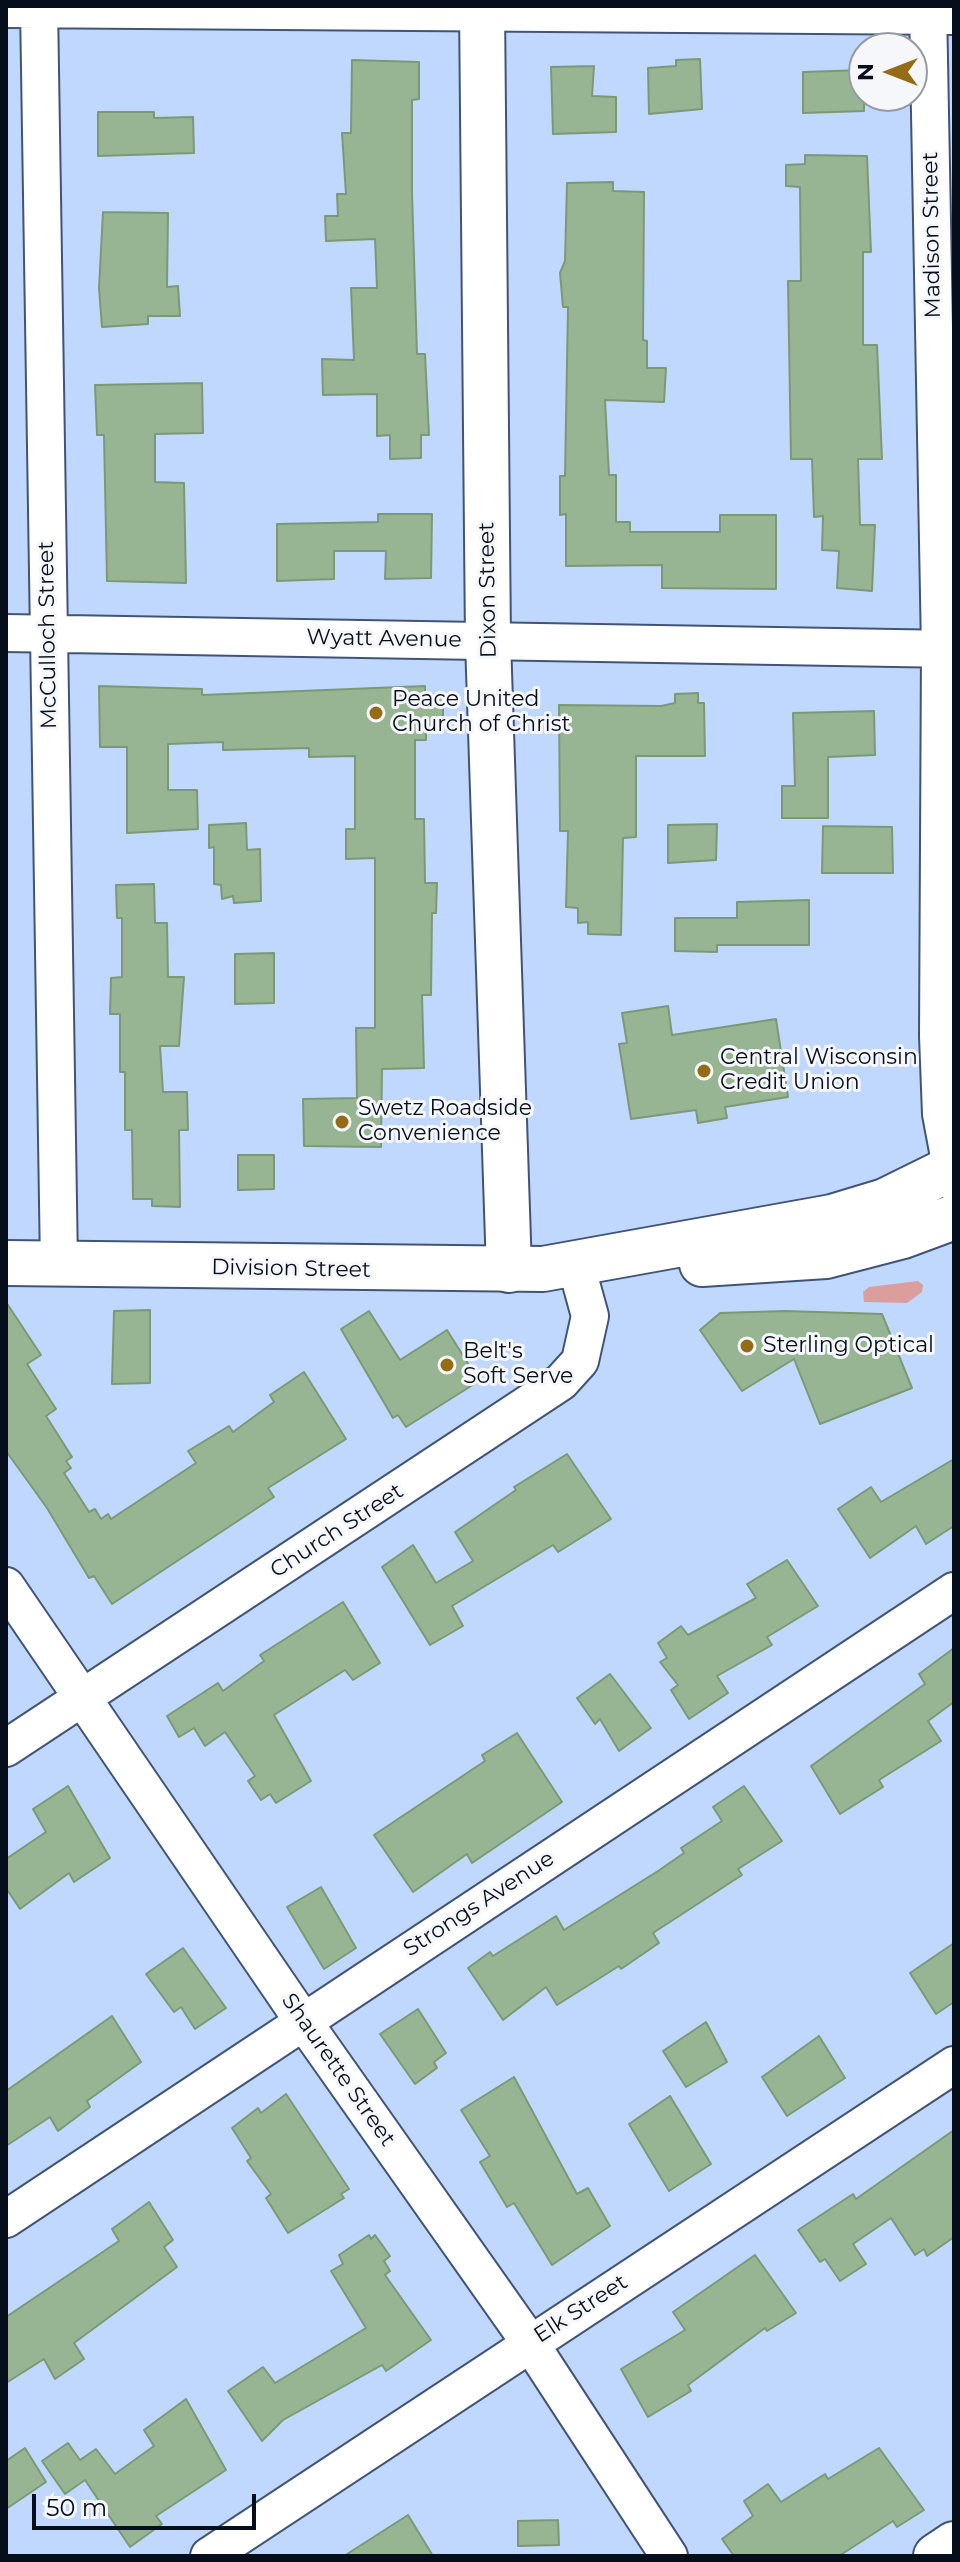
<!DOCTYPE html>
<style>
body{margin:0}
#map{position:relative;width:960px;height:2562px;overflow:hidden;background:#c1d8fe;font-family:Montserrat,sans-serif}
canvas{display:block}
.frame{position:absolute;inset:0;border:8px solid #070e1b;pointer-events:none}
.north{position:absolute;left:848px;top:32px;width:80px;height:80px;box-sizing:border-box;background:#f5f7fb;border:2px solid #969aa1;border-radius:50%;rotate:270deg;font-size:22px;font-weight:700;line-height:32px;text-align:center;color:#070e1b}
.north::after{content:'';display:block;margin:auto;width:28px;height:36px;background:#936c15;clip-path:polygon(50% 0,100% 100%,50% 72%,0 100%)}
.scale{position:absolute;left:32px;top:2494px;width:224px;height:36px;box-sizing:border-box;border:4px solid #070e1b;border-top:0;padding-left:10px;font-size:24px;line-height:28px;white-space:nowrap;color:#070e1b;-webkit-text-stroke:6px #f5f7fb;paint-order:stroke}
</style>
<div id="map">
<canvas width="960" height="2562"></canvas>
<div class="frame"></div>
<div class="north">N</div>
<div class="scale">50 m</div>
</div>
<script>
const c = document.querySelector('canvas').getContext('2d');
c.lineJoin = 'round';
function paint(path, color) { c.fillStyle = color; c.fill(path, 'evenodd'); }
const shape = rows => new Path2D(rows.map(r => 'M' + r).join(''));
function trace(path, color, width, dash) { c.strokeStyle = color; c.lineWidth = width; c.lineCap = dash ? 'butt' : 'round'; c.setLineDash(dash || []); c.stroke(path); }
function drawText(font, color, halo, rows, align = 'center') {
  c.font = font + ' Montserrat,sans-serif'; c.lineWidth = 6; c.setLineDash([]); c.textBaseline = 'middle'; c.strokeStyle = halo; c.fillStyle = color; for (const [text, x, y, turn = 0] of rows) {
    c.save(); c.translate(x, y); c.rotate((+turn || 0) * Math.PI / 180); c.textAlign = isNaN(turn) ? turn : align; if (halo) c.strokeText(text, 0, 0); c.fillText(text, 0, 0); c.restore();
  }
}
paint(shape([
 [918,1281,923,1285,922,1292,907,1303,864,1302,863,1292,869,1287]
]), '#dc9e9c');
const building = shape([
 [700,59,702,109,649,114,648,68,676,66,676,60,700,59],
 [352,60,419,62,419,99,412,100,412,193,417,354,425,354,429,435,421,435,421,458,390,459,390,435,377,436,377,394,323,395,322,359,354,360,351,288,377,288,375,239,326,241,325,216,338,216,337,194,346,194,342,133,351,133,352,60],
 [594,66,592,96,616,97,616,132,553,134,551,67,594,66],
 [864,70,864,111,803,113,803,72,864,70],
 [98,112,154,112,154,118,193,117,194,153,98,156,98,112],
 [805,155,867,156,871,252,863,252,863,345,877,345,882,459,858,459,860,525,875,525,872,591,837,588,839,551,822,550,823,516,814,517,812,459,791,459,788,281,801,281,800,187,786,186,786,165,805,164,805,155],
 [613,182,613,191,644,192,643,340,647,341,647,368,666,368,664,402,605,400,609,475,616,475,616,522,630,522,630,532,720,532,720,515,776,515,776,589,662,588,662,565,566,566,566,514,560,515,560,476,565,476,568,307,563,307,560,273,565,261,567,183,613,182],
 [103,212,168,213,167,287,178,286,180,316,148,316,148,324,102,327,99,288,103,212],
 [202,383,203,433,155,434,155,482,184,483,186,583,107,581,104,435,97,435,95,385,202,383],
 [378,514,432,514,431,578,385,579,386,551,334,551,334,579,277,581,277,524,378,522,378,514],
 [99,686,202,689,202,695,425,686,425,695,443,694,443,730,426,731,426,740,415,740,415,819,424,819,425,883,437,883,436,913,432,913,431,995,422,995,424,1068,382,1069,381,1147,304,1146,303,1099,357,1098,356,1028,375,1028,375,858,346,859,346,829,355,829,355,756,309,757,309,748,223,750,223,742,168,744,168,790,197,790,198,829,127,833,127,747,100,747,99,686],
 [698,693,698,703,704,703,705,756,636,756,636,837,623,838,621,935,588,934,588,922,578,923,578,908,566,907,568,831,560,831,559,705,661,706,675,703,675,694,698,693],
 [874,711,875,755,828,757,828,818,782,818,782,786,795,786,793,713,874,711],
 [246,823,247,850,260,849,261,901,234,903,233,896,222,899,221,885,214,884,214,847,209,848,209,825,246,823],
 [717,824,716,860,668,863,668,825,717,824],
 [823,826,892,827,893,873,822,873,823,826],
 [154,884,155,923,167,923,168,977,184,977,179,1046,160,1046,163,1092,187,1092,188,1130,179,1130,180,1207,152,1206,152,1199,133,1199,132,1130,125,1130,125,1072,120,1072,120,1014,110,1014,111,978,122,977,122,918,117,918,116,885,154,884],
 [809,900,809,945,717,945,717,952,675,951,675,918,737,918,737,902,809,900],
 [274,953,274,1003,235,1004,235,954,274,953],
 [668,1006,672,1035,776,1019,788,1097,725,1107,727,1118,698,1123,696,1110,631,1119,619,1044,627,1043,622,1013,668,1006],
 [238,1155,274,1155,274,1189,238,1190,238,1155],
 [6,1302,41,1355,27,1364,56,1409,46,1416,72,1457,66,1461,71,1468,64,1473,89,1512,95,1509,101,1519,108,1514,111,1519,196,1463,188,1451,229,1426,233,1432,274,1402,270,1395,304,1372,346,1439,268,1488,274,1497,112,1604,94,1576,89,1578,47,1508,6,1451,6,1302],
 [150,1310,150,1383,112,1384,114,1311,150,1310],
 [369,1311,400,1360,447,1330,479,1381,406,1427,398,1415,393,1418,341,1329,369,1311],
 [785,1311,882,1314,912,1388,820,1424,794,1359,742,1391,700,1330,720,1313,785,1311],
 [567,1454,611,1519,558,1552,553,1545,452,1606,463,1626,430,1645,382,1567,413,1545,436,1583,473,1561,455,1532,516,1490,514,1487,567,1454],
 [954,1459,954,1526,926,1544,916,1526,870,1558,838,1509,871,1487,881,1502,954,1459],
 [787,1560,818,1606,767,1637,772,1645,717,1676,728,1693,689,1719,671,1690,678,1685,660,1662,667,1658,658,1643,681,1626,688,1635,756,1598,747,1584,787,1560],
 [343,1602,380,1663,353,1680,345,1670,274,1715,311,1781,276,1803,270,1794,261,1800,248,1781,255,1776,225,1732,205,1746,194,1728,179,1737,167,1716,218,1683,223,1691,264,1661,260,1655,343,1602],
 [954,1648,954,1702,928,1721,941,1741,879,1780,883,1787,840,1814,811,1766,925,1684,919,1674,954,1648],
 [610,1674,651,1728,619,1751,600,1719,595,1724,577,1698,610,1674],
 [517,1733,562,1802,472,1863,467,1854,413,1892,374,1835,485,1761,482,1755,517,1733],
 [68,1786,110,1858,74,1882,69,1873,20,1909,6,1888,6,1859,46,1832,33,1809,68,1786],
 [744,1786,782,1841,738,1869,742,1875,653,1933,659,1943,621,1969,619,1966,557,2005,546,1987,503,2020,468,1968,490,1952,493,1956,556,1916,564,1930,658,1871,684,1853,681,1848,722,1821,713,1807,744,1786],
 [321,1887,356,1948,324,1969,287,1907,321,1887],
 [954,1943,954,2002,936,2014,910,1973,954,1943],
 [183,1948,226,2008,195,2029,181,2007,174,2012,146,1974,183,1948],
 [418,2009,446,2053,434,2062,437,2068,415,2084,380,2034,418,2009],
 [112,2016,141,2062,87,2101,90,2107,58,2131,50,2117,6,2146,6,2091,112,2016],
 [706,2022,727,2062,686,2087,663,2051,706,2022],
 [819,2036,845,2078,787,2116,762,2077,819,2036],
 [514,2077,577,2194,588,2188,610,2226,552,2265,514,2203,507,2207,480,2162,490,2156,461,2110,514,2077],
 [286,2094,349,2189,341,2194,344,2198,288,2233,266,2198,271,2194,247,2161,251,2158,232,2128,258,2108,261,2113,286,2094],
 [670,2096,711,2164,669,2191,629,2124,670,2096],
 [954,2130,954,2237,927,2256,924,2249,915,2255,891,2218,853,2244,866,2264,840,2281,825,2259,820,2262,798,2230,853,2194,856,2199,954,2130],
 [149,2202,173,2240,164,2247,177,2267,74,2343,84,2359,55,2379,44,2359,6,2383,6,2317,119,2241,112,2229,149,2202],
 [369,2235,371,2239,375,2235,390,2256,384,2261,390,2271,385,2275,431,2340,386,2371,382,2365,283,2420,262,2441,228,2391,263,2367,275,2383,366,2328,331,2271,343,2264,339,2255,369,2235],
 [755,2255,796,2313,767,2331,765,2328,688,2385,691,2391,648,2417,621,2369,685,2330,673,2312,755,2255],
 [186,2399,226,2470,156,2516,162,2524,130,2547,85,2480,65,2494,42,2461,68,2443,80,2460,96,2449,115,2474,154,2446,144,2430,186,2399],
 [25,2448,46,2482,6,2509,6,2461,25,2448],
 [879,2448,924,2510,897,2527,893,2521,839,2556,734,2556,722,2539,753,2516,744,2501,768,2484,781,2502,825,2474,828,2479,879,2448],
 [408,2515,433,2556,344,2556,408,2515],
 [558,2520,559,2545,518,2546,518,2521,558,2520]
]);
paint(building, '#97b592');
trace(building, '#7c9977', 2);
const minor = shape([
 [39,6,59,1265],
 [928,6,940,649,938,1036,941,1114,954,1183],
 [6,9,954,16],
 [6,633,954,649],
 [6,1586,303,2021,530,2343,669,2556],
 [6,1748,561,1382,580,1361,590,1316,576,1265],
 [6,2219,954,1591],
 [209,2556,954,2065]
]);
const tertiary = shape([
 [482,6,488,641,509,1270],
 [936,2556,954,2544]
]);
const secondary = shape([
 [6,1263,543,1269,832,1217,885,1201,954,1167],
 [702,1264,826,1256,903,1236,954,1217]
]);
trace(minor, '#425475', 40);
trace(tertiary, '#425475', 48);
trace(secondary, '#425475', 48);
trace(minor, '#fff', 36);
trace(tertiary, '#fff', 44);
trace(secondary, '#fff', 44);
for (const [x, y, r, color] of [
 [376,713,8,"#936c15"],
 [704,1071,8,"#936c15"],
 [342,1122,8,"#936c15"],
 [747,1346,8,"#936c15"],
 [447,1365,8,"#936c15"]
]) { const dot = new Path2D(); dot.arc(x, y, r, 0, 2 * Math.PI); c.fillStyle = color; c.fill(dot); trace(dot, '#f5f7fb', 3); }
drawText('22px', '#070e1b', '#f5f7fb', [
 ["Madison Street",932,235,-91],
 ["Dixon Street",488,590,-91],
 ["McCulloch Street",48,635,-91],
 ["Wyatt Avenue",384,639,1],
 ["Division Street",291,1269,1],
 ["Church Street",337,1531,-33],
 ["Strongs Avenue",479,1904,-33],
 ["Shaurette Street",338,2070,55],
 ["Elk Street",581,2309,-33]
]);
drawText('22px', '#070e1b', '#f5f7fb', [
 ["Peace United",392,700],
 ["Church of Christ",392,725],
 ["Central Wisconsin",720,1058],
 ["Credit Union",720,1083],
 ["Swetz Roadside",358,1109],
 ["Convenience",358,1134],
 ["Sterling Optical",763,1346],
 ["Belt's",463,1352],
 ["Soft Serve",463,1377]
], 'left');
</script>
